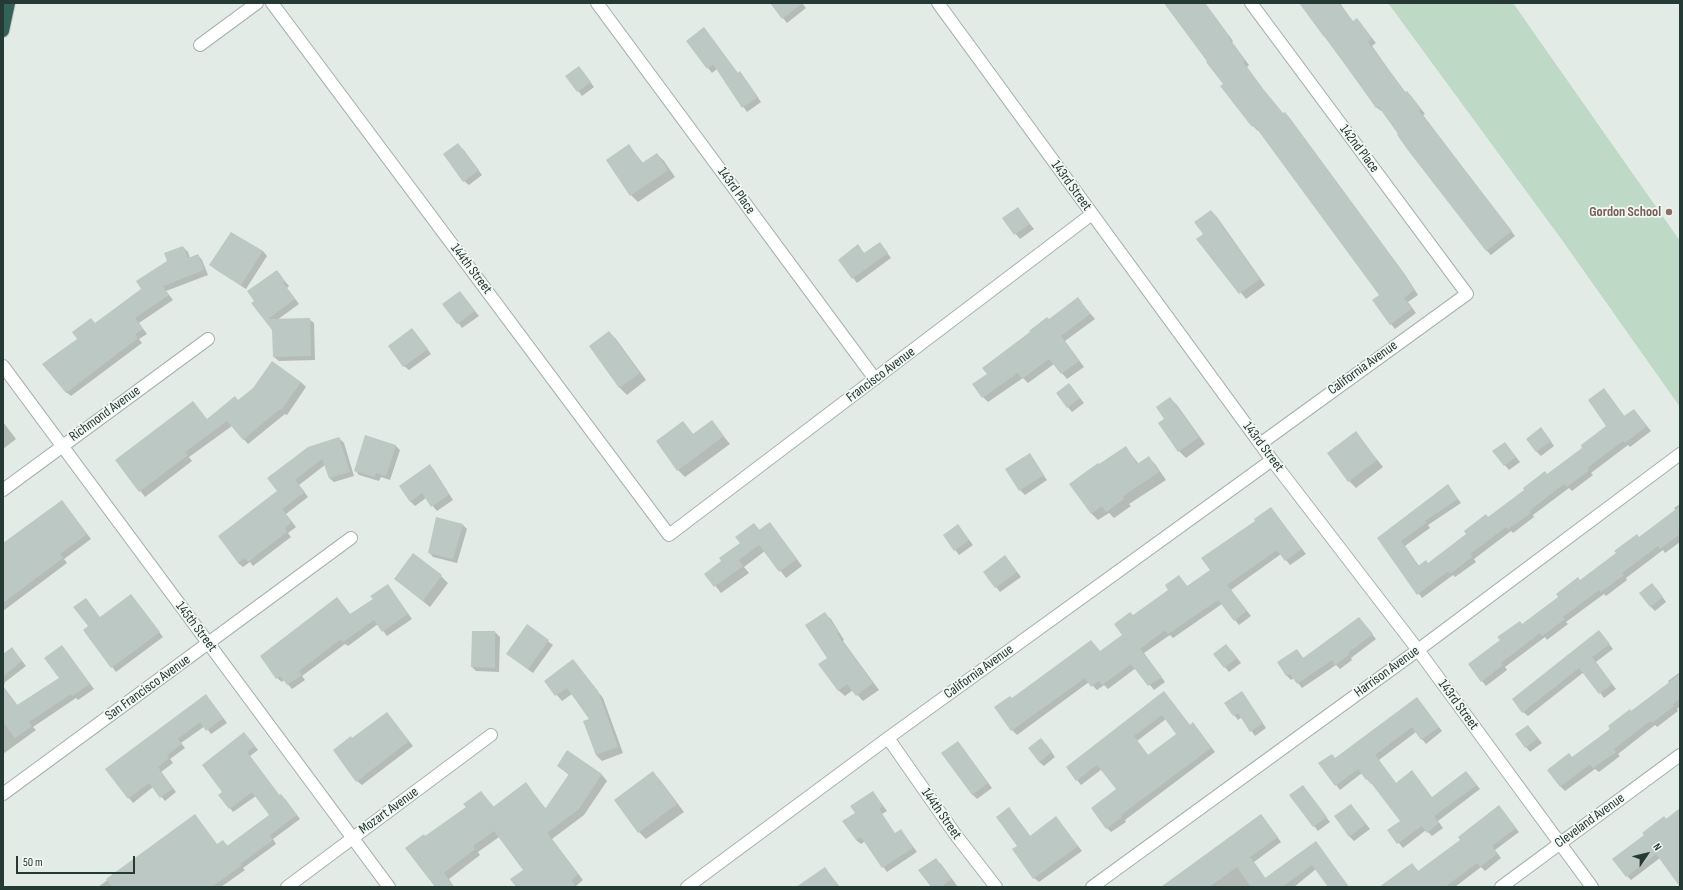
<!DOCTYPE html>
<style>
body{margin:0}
#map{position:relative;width:1683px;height:890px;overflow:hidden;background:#e3ebe7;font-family:"Sofia Sans Condensed",sans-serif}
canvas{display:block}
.frame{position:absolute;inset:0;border:4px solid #253a34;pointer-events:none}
.north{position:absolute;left:1627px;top:834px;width:40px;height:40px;-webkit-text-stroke:3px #f3f8f5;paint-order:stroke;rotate:55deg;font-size:11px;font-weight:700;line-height:16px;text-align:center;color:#253a34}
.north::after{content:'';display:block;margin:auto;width:14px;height:18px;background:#253a34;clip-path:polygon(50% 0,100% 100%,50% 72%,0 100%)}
.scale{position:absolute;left:16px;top:856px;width:119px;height:18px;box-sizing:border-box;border:2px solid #253a34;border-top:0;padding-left:5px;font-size:12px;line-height:14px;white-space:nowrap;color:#253a34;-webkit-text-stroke:3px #f3f8f5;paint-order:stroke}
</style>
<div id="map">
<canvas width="1683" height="890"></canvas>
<div class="frame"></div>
<div class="north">N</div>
<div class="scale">50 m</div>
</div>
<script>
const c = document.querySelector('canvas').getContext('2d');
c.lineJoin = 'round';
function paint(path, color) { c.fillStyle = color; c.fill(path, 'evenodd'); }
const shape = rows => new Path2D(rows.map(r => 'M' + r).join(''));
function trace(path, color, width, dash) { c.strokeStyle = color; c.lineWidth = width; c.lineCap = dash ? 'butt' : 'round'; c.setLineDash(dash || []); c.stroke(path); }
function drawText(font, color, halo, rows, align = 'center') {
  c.font = font + ' "Sofia Sans Condensed",sans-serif'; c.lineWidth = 3.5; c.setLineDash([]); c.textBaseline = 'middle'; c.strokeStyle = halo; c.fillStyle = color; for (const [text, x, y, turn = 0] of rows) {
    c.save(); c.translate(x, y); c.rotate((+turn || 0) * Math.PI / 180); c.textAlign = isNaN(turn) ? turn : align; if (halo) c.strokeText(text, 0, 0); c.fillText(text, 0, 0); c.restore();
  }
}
paint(shape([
 [1388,3,1513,3,1680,241,1680,407,1562,240]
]), '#bed9c5');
paint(shape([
 [771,3,802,3,806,8,787,23],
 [1164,3,1205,3,1233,41,1232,42,1249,65,1247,67,1268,96,1283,114,1285,113,1289,117,1406,276,1418,295,1408,302,1416,313,1395,329,1391,324,1380,295,1259,130,1258,131,1253,126,1222,86,1224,84],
 [1300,3,1340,3,1353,22,1361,24,1376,43,1372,46,1389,70,1406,93,1407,92,1412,97,1425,114,1423,115,1515,236,1491,255,1486,250,1382,110,1381,111,1376,107],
 [687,41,738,74,740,72,761,102,747,112,717,69,712,73],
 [583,72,594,87,582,96,567,76],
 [629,146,643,163,657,154,664,161,675,177,638,202,631,195],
 [463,149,482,175,469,185,464,181],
 [1017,208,1034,229,1020,239,1003,219],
 [1211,211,1217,217,1265,285,1246,299,1198,239,1204,235],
 [231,233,263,251,267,256,246,289,215,269,211,265],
 [880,243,891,258,857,283,839,260,858,246,865,254],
 [183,247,188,252,190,258,198,255,202,260,208,275,166,291,173,300,139,323,147,334,139,339,142,343,71,396,66,392,78,339,96,324,142,290,168,261],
 [276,271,289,286,287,288,299,304,277,320,309,319,314,323,315,360,279,361,274,357,273,330,253,303],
 [460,292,479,316,462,328,444,304],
 [1078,299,1095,319,1065,341,1084,367,1067,379,1054,364,1028,383,1023,378,988,402,983,397,988,374,1049,320],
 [412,329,431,354,409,370,404,366],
 [609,332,616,339,646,380,627,395,620,388,590,347],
 [301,382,306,387,287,415,285,414,248,444,232,426,189,457,192,461,145,497,117,460,193,403,207,420,238,401],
 [1073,389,1084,403,1072,412,1057,394],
 [1608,394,1625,417,1634,410,1651,431,1630,447,1628,445,1591,473,1593,475,1572,491,1569,488,1533,515,1534,517,1513,533,1511,531,1474,559,1476,562,1455,577,1453,575,1422,598,1378,538,1448,486,1461,503,1428,525,1430,528,1405,546,1419,566,1428,564,1584,448,1608,426],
 [1170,398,1177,405,1205,444,1186,458,1179,451,1159,424,1166,419],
 [3,422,16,439,3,449],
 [712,422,730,444,685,477,678,470,683,423,694,435],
 [1356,433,1383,467,1356,488,1349,481],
 [1545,433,1554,446,1541,456,1536,451],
 [339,438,344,443,354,476,334,482,329,478,325,465,299,485,308,497,286,514,296,527,288,533,291,537,253,566,250,562,243,567,238,563,278,492],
 [1505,443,1520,462,1509,470,1494,452],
 [395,445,400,450,390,480,381,477,379,481,359,475,355,470],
 [1126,448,1139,464,1148,457,1155,464,1166,480,1129,504,1131,506,1114,518,1109,513,1098,520,1091,513,1099,465],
 [1029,455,1047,480,1025,495,1020,490],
 [430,466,434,470,453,500,437,511,426,498,415,506,410,501],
 [1680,504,1680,542,1665,553,1663,550,1626,578,1627,580,1606,596,1604,594,1566,622,1568,624,1547,640,1545,637,1505,667,1507,670,1486,686,1482,681,1523,625,1676,511,1674,508],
 [66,506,91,539,64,559,67,563,3,611,3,545],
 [1271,508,1306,554,1290,565,1281,554,1231,590,1251,616,1239,625,1222,604,1173,638,1170,635,1144,653,1165,682,1154,690,1136,668,1108,689,1104,685,1097,690,1089,682,1017,735,1012,730,995,708,1012,699,1091,641,1100,652,1123,636,1133,616,1170,590,1179,576,1188,587,1211,571,1257,521],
 [437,518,463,525,467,529,457,563,433,557,429,552],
 [770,523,802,566,786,578,765,551,744,567,749,573,721,593,706,574,723,561,741,543,754,525,760,530],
 [958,525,973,545,959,555,944,535],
 [1009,561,1021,577,1000,592,984,572],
 [441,576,448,583,430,607,395,579],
 [388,585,412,619,387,636,378,624,348,646,345,644,302,676,305,680,292,689,284,680,282,682,277,678,337,598,351,615,374,600],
 [1657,589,1666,602,1655,611,1650,606],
 [131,595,163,637,116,672,84,630],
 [824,613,831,619,844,640,843,641,879,690,863,701,853,690,845,696,838,690,828,658],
 [1359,618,1376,639,1351,658,1352,660,1340,669,1336,665,1302,688,1294,678,1291,680,1287,676,1278,662,1297,650,1304,659],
 [527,626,553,645,533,673,512,658],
 [1599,631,1613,649,1596,662,1616,689,1604,698,1584,672,1528,716,1523,712],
 [495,632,500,637,499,672,476,671,472,667],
 [1231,650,1241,663,1229,672,1225,667],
 [66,651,94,689,78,700,76,698,33,727,36,730,3,754,3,686,18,706,60,678],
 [16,653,26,666,4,683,5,684,3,686,3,655],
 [573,660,603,698,623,753,602,761,596,755,584,722,591,719,572,694,562,701,545,681],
 [1680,672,1680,706,1677,709,1678,711,1657,727,1655,725,1618,754,1620,756,1599,772,1595,769,1565,791,1561,787,1548,770,1573,758,1669,683,1668,681],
 [1164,692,1190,725,1197,728,1215,752,1125,820,1126,822,1111,832,1107,828,1117,789,1102,769,1081,785,1077,780],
 [1166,719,1178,735,1149,756,1137,741],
 [1242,693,1266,728,1255,736,1242,717,1238,720,1234,715],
 [210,700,227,723,211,734,205,726,181,743,185,748,170,759,173,763,161,772,176,792,165,801,153,787,133,803,107,769],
 [1421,703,1442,731,1426,744,1416,732,1379,760,1396,783,1432,798,1466,772,1480,789,1438,821,1443,828,1432,836,1426,830,1403,848,1389,831,1401,821,1372,783,1371,784,1362,773,1340,790,1320,764,1335,759],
 [387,713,413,746,362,785,357,781,352,739],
 [1528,726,1542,743,1530,752,1516,735],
 [248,737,258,750,250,756,280,796,281,795,285,799,300,819,273,839,276,844,243,868,245,870,221,887,98,887,120,871,218,845,223,841,228,846,270,815,256,796,233,812,220,795,224,792],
 [1046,744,1055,757,1044,766,1039,762],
 [962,747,992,788,977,799,972,794],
 [568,752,602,775,607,781,584,815,552,839,583,880,576,886,577,887,517,887,524,870,499,837,478,852,480,855,449,879,454,887,438,887,426,837,467,807,481,792,494,807,526,784,546,809,569,775,558,766],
 [653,773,660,780,684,812,646,839,639,832],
 [1303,787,1330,822,1318,831,1314,826],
 [873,792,887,811,882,814,895,834,901,830,917,852,887,872,865,841,861,844,856,840,856,813],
 [1351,805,1370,829,1354,841,1349,836],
 [1499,806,1519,832,1495,850,1501,858,1485,871,1481,867,1455,887,1380,887,1412,864,1419,872,1462,841],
 [1680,809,1680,885,1660,858,1631,880,1627,876,1666,820],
 [1013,813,1031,837,1056,818,1082,851,1039,882,1034,878,1018,846],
 [1261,815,1281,842,1254,862,1266,879,1316,842,1349,887,1330,887,1316,869,1294,887,1161,887],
 [935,859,941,864,958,887,932,887],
 [825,868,840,887,798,887]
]), '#0003');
paint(shape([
 [770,3,803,3,782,19],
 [1164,3,1205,3,1229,36,1228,37,1245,60,1243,62,1264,90,1283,113,1285,112,1402,271,1414,290,1404,298,1412,308,1390,325,1372,300,1379,295,1254,125,1252,127,1220,86,1223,84,1206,62,1207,61],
 [1299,3,1339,3,1353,21,1357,18,1372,38,1368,42,1384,64,1405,92,1407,91,1421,109,1419,111,1512,231,1486,251,1410,153,1397,135,1398,134,1378,106,1376,108,1325,36,1324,37],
 [704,27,738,73,740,71,758,97,742,108,713,64,707,69,686,41],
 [579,66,591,82,577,92,565,76],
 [458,143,479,170,463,182,443,154],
 [629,144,642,163,657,153,668,170,630,196,606,160],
 [1018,207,1030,224,1014,235,1002,218],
 [1211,210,1260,279,1239,294,1196,239,1203,234,1194,222],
 [231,232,263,251,241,285,209,265],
 [880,242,888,253,852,279,838,260,858,244,864,253],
 [183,246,188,258,198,254,204,270,163,286,169,295,135,318,143,329,135,334,138,338,66,393,42,364,77,339,72,332,91,318,95,323,141,289,136,281,167,261,164,253],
 [277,270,285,281,283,283,295,299,268,319,310,318,311,356,273,357,272,330,251,303,254,301,247,291],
 [460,291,475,311,457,324,442,304],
 [1078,297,1090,314,1061,336,1079,361,1061,374,1049,359,1022,379,1018,373,982,398,972,384,987,374,982,368,1030,332,1029,331,1047,317,1049,319],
 [412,328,428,349,403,367,388,346],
 [609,331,640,373,619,388,589,346],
 [272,361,301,382,281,410,280,409,243,440,227,421,185,452,188,455,139,492,115,460,193,401,207,419,235,396,238,400,253,388],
 [1069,383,1080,398,1067,408,1056,393],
 [1604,388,1624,416,1634,409,1647,426,1625,443,1623,441,1587,468,1589,470,1567,487,1564,484,1529,511,1531,513,1508,529,1506,527,1470,554,1472,557,1450,574,1448,571,1417,595,1377,538,1448,484,1458,499,1425,521,1426,523,1401,541,1418,566,1426,560,1428,563,1466,534,1464,531,1486,514,1488,517,1524,490,1523,488,1545,471,1547,474,1582,448,1581,445,1606,426,1588,400],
 [1170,397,1199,437,1178,452,1158,423,1164,419,1156,407],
 [712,420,724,436,677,471,656,441,683,421,693,434],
 [1541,427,1551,441,1536,452,1526,439],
 [1356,431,1377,460,1348,482,1327,453],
 [365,435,396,445,386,476,376,473,375,477,354,471],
 [339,437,350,472,329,478,322,459,295,480,305,492,282,509,292,522,285,528,287,532,248,562,245,558,238,563,218,536,277,491,267,478,308,447],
 [1505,442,1516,457,1504,466,1492,451],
 [1126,446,1137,464,1149,456,1159,472,1123,496,1124,499,1106,512,1102,506,1091,514,1069,484,1098,463,1099,464],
 [1030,453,1044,475,1019,491,1005,469],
 [430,464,449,495,431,507,422,493,410,502,399,486],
 [62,500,87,534,60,554,63,558,3,603,3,543],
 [1680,506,1680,534,1660,549,1658,546,1622,573,1624,575,1601,592,1599,590,1563,617,1565,619,1542,636,1540,633,1501,663,1503,665,1481,682,1468,664,1500,640,1497,637,1520,621,1522,624,1558,597,1556,594,1578,577,1580,580,1616,553,1614,551,1637,534,1639,537],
 [1271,507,1302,549,1285,561,1277,550,1227,585,1247,611,1234,621,1218,600,1168,634,1165,630,1140,649,1162,677,1148,686,1131,664,1102,685,1099,681,1091,687,1085,678,1011,731,994,707,1010,696,1012,698,1091,640,1100,651,1122,635,1114,624,1130,612,1133,615,1168,590,1165,585,1179,575,1187,586,1210,570,1201,558,1255,521,1254,519],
 [436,517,463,524,453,559,428,553],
 [770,522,797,559,779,572,759,545,739,560,743,566,714,587,704,574,721,561,719,558,740,543,735,537,754,523,759,530],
 [958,524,969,540,954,551,943,535],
 [413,553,442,575,423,601,394,579],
 [1005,555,1017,572,995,588,983,572],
 [1652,583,1663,597,1650,607,1639,593],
 [388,584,408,614,382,632,374,620,343,642,341,639,299,671,302,675,287,685,280,676,276,679,260,656,337,597,350,614,373,599,370,596],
 [131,594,160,632,111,668,83,630,88,626,73,607,86,598,100,617],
 [825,612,839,633,837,634,873,683,856,696,847,684,838,691,818,664,827,658,805,625],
 [1359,617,1373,634,1348,653,1349,655,1335,665,1332,660,1297,684,1290,674,1286,676,1277,662,1297,649,1303,658],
 [527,624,549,640,528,669,506,654],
 [1599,630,1610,644,1592,657,1612,684,1599,694,1579,668,1522,713,1512,699],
 [472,631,495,631,495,668,471,667],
 [1226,644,1237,658,1224,668,1213,654],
 [62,645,90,684,72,696,71,694,29,722,32,726,15,738,3,722,3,686,17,705,59,678,44,658],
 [12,647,22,661,3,676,3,654],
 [573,659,598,691,618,747,596,755,583,721,589,719,567,688,555,696,544,681],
 [1680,674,1680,699,1673,704,1674,706,1652,723,1650,721,1614,749,1616,752,1593,768,1590,764,1560,787,1547,770,1569,753,1572,757,1610,729,1608,726,1630,709,1631,711],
 [1164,691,1190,725,1193,722,1211,748,1121,815,1122,817,1106,829,1091,808,1116,789,1097,765,1076,781,1066,767],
 [1162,715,1176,734,1148,755,1134,736],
 [1242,691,1263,723,1250,732,1238,713,1233,716,1224,703],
 [206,694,223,718,206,731,200,722,178,739,182,744,167,755,169,758,158,767,173,788,160,798,149,783,128,799,105,769],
 [1417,697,1439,727,1421,740,1412,727,1375,755,1396,783,1412,770,1432,797,1466,771,1477,785,1434,816,1439,823,1427,833,1422,826,1397,844,1387,830,1400,821,1368,779,1366,780,1358,769,1335,786,1318,763,1332,754,1335,758],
 [387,712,409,741,356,782,333,750,351,736,352,738],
 [1528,725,1538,738,1525,748,1515,734],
 [244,732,255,746,247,752,279,795,281,794,297,815,270,835,273,840,240,864,242,865,212,887,112,887,106,879,195,814,217,844,223,840,227,846,269,815,252,792,229,809,218,795,222,792,202,765],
 [1041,738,1052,752,1039,762,1028,748],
 [958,741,988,783,972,795,941,753],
 [567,750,602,774,579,809,547,833,578,874,571,880,576,887,516,887,510,879,523,870,494,831,473,846,475,849,444,873,454,887,435,887,405,848,424,834,425,836,466,807,463,804,481,791,493,807,526,782,545,809,569,774,557,766],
 [653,771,677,804,638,833,614,800],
 [1303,785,1327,817,1313,827,1289,795],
 [873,791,883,806,879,809,895,833,901,829,913,848,882,868,861,837,856,840,842,821,855,813,850,806],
 [1351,804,1366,824,1349,837,1334,816],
 [1499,805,1516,828,1492,846,1497,854,1480,867,1477,863,1445,887,1379,887,1412,863,1418,871,1460,840,1458,837],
 [1009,807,1030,836,1056,816,1078,846,1033,879,1012,849,1017,846,996,817],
 [1680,808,1680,887,1656,854,1626,877,1612,859,1644,835,1642,833,1664,816,1666,819],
 [1261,814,1278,837,1250,857,1265,878,1316,841,1349,887,1328,887,1312,865,1282,887,1251,887,1237,867,1209,887,1161,887],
 [936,858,951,879,941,887,931,887,918,870],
 [825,867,839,887,796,887]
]), '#bbc8c3');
const minor = shape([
 [272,3,669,535,1092,214],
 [597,3,875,379],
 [938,3,1272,460,1418,650,1592,887],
 [1251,3,1467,294,1260,444],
 [200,45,257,3],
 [3,366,389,887],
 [3,490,208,339],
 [888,738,955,834,996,887],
 [3,794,351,538],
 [287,887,491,735],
 [687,887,888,738,1272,460],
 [1092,887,1418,650,1680,454],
 [1501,887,1680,755]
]);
const highway = shape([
 [3,31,9,3]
]);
trace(minor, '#a6b2ae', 14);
trace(highway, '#c2c8c6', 14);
trace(minor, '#fff', 12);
trace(highway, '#346259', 12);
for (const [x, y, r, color] of [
 [1669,212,4,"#8d6e63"]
]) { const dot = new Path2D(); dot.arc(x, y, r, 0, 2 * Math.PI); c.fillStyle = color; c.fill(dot); trace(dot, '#f3f8f5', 1.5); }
drawText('14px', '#253a34', '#f3f8f5', [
 ["142nd Place",1359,149,53],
 ["143rd Street",1071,186,54],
 ["143rd Place",736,191,54],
 ["144th Street",471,269,53],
 ["California Avenue",1363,368,-36],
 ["Francisco Avenue",881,375,-37],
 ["Richmond Avenue",105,414,-36],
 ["143rd Street",1263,447,53],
 ["145th Street",196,627,53],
 ["California Avenue",979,672,-36],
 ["Harrison Avenue",1387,672,-36],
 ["San Francisco Avenue",148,688,-36],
 ["143rd Street",1458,705,54],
 ["Mozart Avenue",389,811,-36],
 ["144th Street",941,814,55],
 ["Cleveland Avenue",1590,821,-36]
]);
drawText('bold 14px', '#785e54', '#f3f8f5', [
 ["Gordon School",1661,212]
], 'right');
</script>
